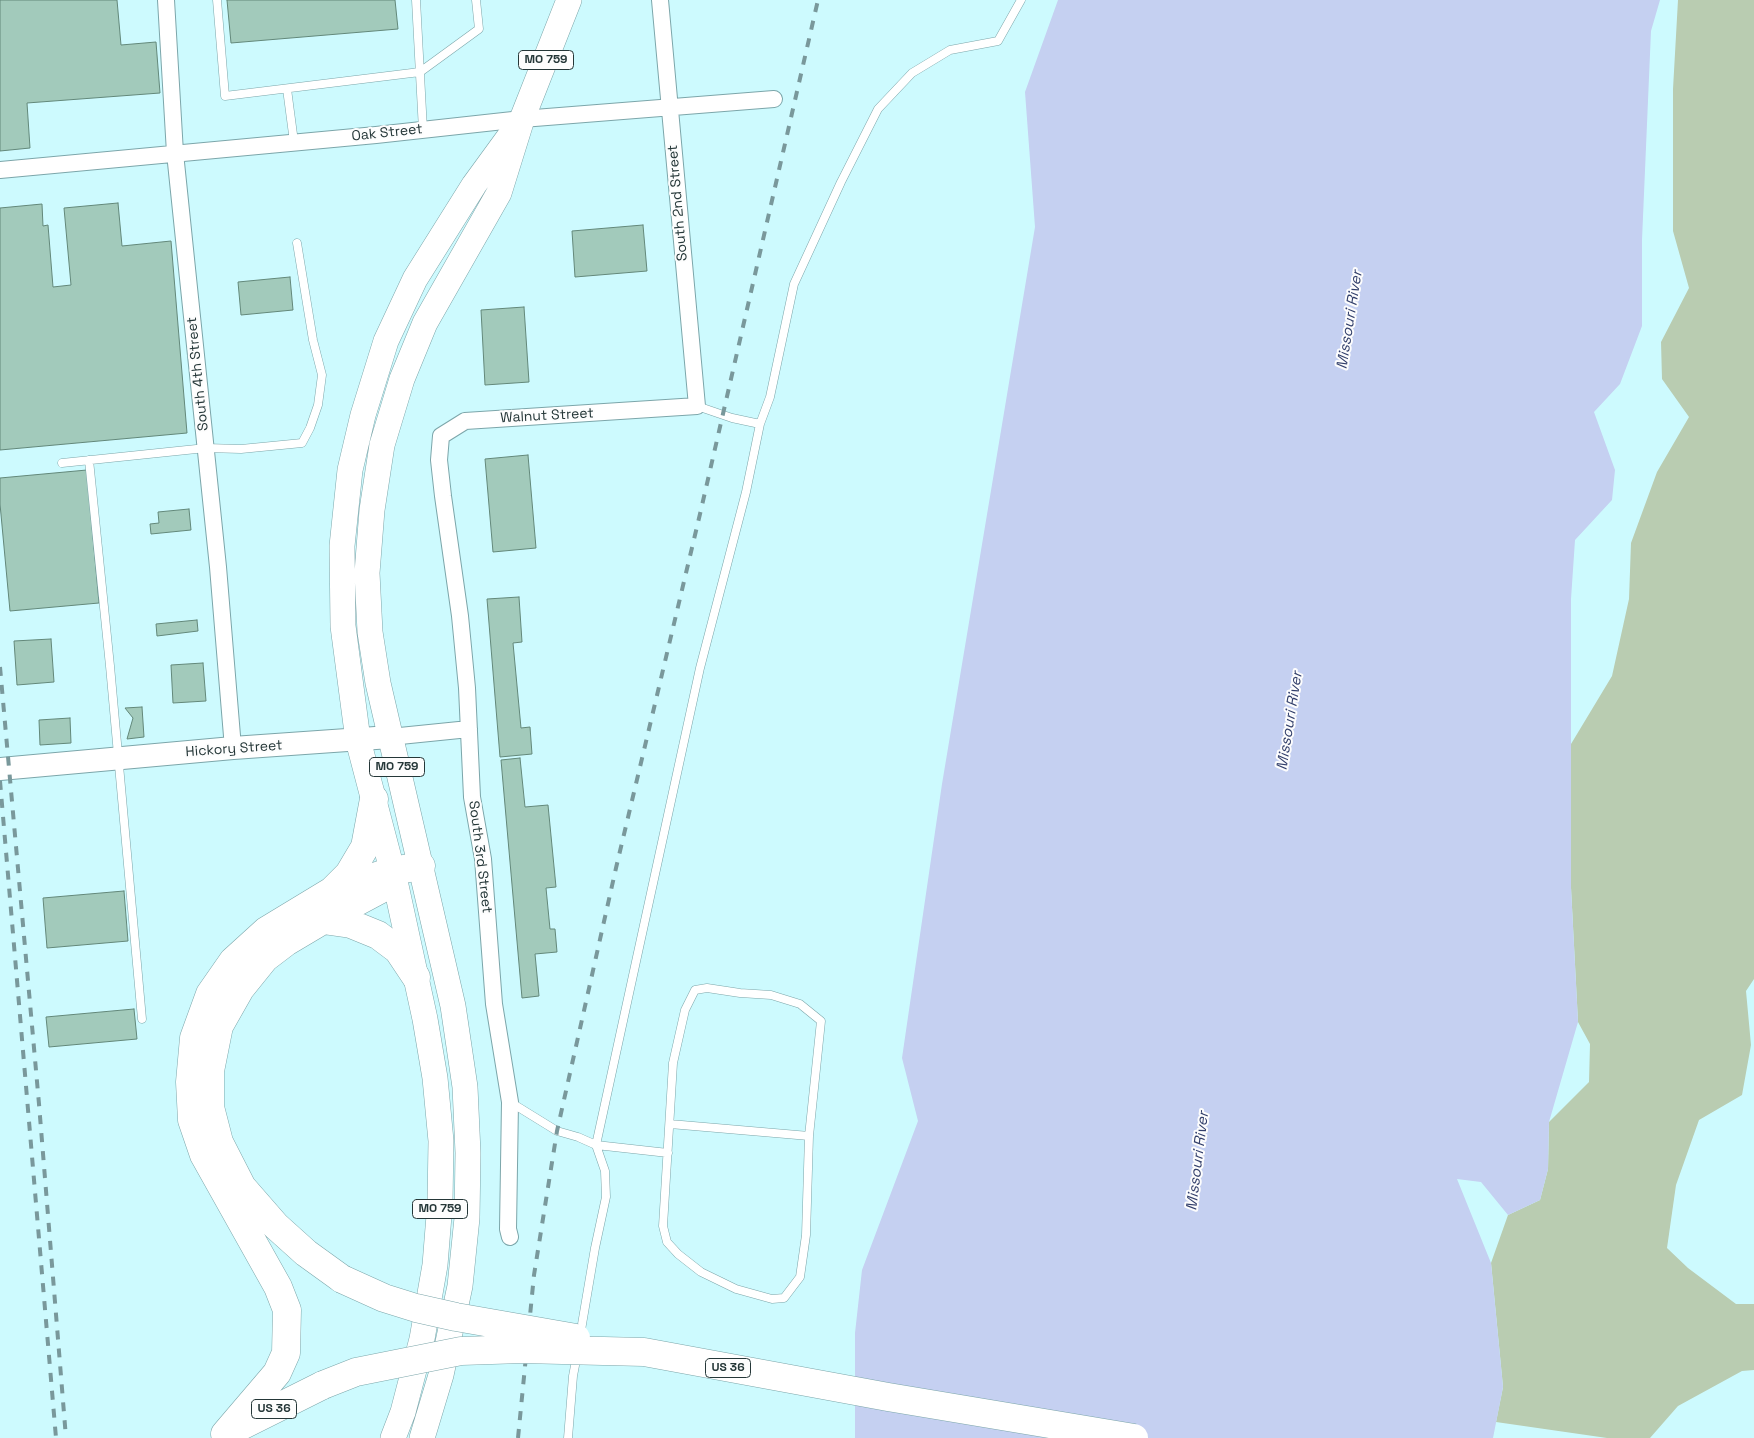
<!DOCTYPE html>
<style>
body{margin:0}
canvas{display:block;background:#cdfafe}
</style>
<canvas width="1754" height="1438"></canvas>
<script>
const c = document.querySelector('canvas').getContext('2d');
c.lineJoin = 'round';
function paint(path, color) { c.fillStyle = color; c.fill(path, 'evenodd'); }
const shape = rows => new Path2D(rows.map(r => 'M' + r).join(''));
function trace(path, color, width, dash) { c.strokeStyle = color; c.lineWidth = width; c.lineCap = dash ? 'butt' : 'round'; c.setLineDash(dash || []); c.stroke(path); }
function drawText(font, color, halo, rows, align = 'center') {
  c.font = font + ' "Space Grotesk",sans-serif'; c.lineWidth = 4; c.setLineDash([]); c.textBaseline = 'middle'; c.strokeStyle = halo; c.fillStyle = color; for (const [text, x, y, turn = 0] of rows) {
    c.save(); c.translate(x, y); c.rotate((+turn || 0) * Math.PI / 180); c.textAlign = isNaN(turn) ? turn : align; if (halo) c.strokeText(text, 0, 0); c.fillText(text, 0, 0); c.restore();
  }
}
paint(shape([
 [1678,0,1754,0,1754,979,1746,991,1751,1045,1742,1095,1699,1120,1676,1185,1667,1248,1688,1268,1736,1304,1754,1304,1754,1370,1742,1371,1678,1406,1650,1438,1607,1438,1496,1422,1503,1387,1491,1263,1508,1215,1540,1200,1548,1169,1549,1122,1589,1082,1590,1044,1578,1022,1571,888,1571,744,1612,676,1629,599,1631,543,1657,472,1689,417,1662,379,1661,342,1689,288,1673,231,1673,89]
]), '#b9ccb1');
paint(shape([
 [1058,0,1660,0,1651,31,1642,240,1642,326,1620,384,1594,412,1615,470,1612,500,1575,540,1571,599,1571,888,1578,1022,1549,1122,1548,1169,1540,1200,1508,1215,1481,1182,1457,1179,1491,1263,1503,1387,1493,1438,855,1438,855,1333,862,1270,918,1121,902,1058,942,784,1035,227,1025,92]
]), '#c5d0f1');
const building = shape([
 [0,0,117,0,121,45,156,42,160,93,27,103,30,148,0,151,0,0],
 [227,0,395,0,398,29,231,43,227,0],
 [118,203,122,246,171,241,187,433,0,450,0,208,42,204,43,226,48,225,53,287,71,285,64,208,118,203],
 [643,225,647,271,575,277,572,231,643,225],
 [290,277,293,310,241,315,238,282,290,277],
 [524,307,529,382,485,385,481,310,524,307],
 [528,455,536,548,493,552,485,459,528,455],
 [87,470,99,603,10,611,0,504,0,478,87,470],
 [189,509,191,530,151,534,150,524,159,523,158,512,189,509],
 [519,597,522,642,513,643,521,728,530,727,532,754,500,757,487,599,519,597],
 [197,620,198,631,157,636,156,624,197,620],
 [51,639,54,682,17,685,14,641,51,639],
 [203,663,206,701,173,703,171,665,203,663],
 [142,707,144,737,127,739,133,718,125,708,142,707],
 [70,718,71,743,40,745,39,720,70,718],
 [520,758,525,807,548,805,556,887,546,888,550,929,555,929,557,952,535,954,539,996,522,998,501,760,520,758],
 [124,891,128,941,47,948,43,898,124,891],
 [134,1009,137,1039,49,1047,46,1017,134,1009]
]);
paint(building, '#a2cabb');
trace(building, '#63887a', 1);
const lane = shape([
 [217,0,225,96,420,72,479,29,476,0],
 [416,0,423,130],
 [287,89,294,142],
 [697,406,732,418,760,424],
 [89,460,110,666,142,1019],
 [62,463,206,448,241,449,302,443,310,428,318,405,322,375,313,340,297,243],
 [707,988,740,993,771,995,800,1004,821,1021,809,1136,806,1235,800,1277,784,1298,772,1299,736,1289,701,1272,678,1254,667,1242,663,1226,673,1063,685,1010,695,990,707,988],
 [510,1102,557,1131,578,1137,596,1145,668,1153],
 [670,1124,809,1136],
 [580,1336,595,1248,606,1197,605,1171,596,1145,700,668,746,492,760,424,770,397,794,284,841,182,878,109,912,73,950,50,998,41,1021,0],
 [568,1438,573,1376,577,1355]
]);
const street = shape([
 [166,0,175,153,218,567,233,748],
 [0,170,376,135,522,119,774,99],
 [390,737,469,729],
 [510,1237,508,1229,510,1102,494,1004,483,859,472,797,467,688,460,616,443,496,439,460,441,436,465,421,697,406,660,0]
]);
const secondary = shape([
 [0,769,233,748,390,737]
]);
const primary = shape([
 [393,1438,403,1412,422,1339,435,1265,440,1203,441,1141,435,1078,425,1019,395,881,358,740,343,626,342,546,350,470,363,415,386,341,415,279,474,185,509,137],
 [422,1438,441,1375,460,1286,467,1218,468,1153,465,1087,453,1006,378,683,370,632,367,573,372,510,382,445,402,379,425,323,499,193,522,119,569,0]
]);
const highway = shape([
 [333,890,349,874,365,847,374,799],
 [323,920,351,924,378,935,398,950,416,977],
 [342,1279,306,1253,276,1226,242,1187,219,1142,210,1107,210,1071,219,1026,240,989,265,958,286,942,323,920,383,888],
 [239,1427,323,1385],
 [225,1434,277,1373,286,1353,287,1310,278,1287,204,1155,192,1120,190,1082,194,1038,210,994,233,961,266,931,332,891,392,871,421,866]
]);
trace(lane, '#7ca6aa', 9);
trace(street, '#7ca6aa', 18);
trace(secondary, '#7ca6aa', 24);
trace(primary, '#7ca6aa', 26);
trace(highway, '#7ca6aa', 29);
trace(lane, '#fff', 8);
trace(street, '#fff', 16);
trace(secondary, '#fff', 22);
trace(primary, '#fff', 25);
trace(highway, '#fff', 28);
trace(shape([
 [0,667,39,1104,66,1438],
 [0,781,56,1438],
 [518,1438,534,1275,557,1131,616,868,700,514,818,0]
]), '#79989b', 4, [9, 9]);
const highwayBridge = shape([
 [342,1279,384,1298,416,1308,456,1317,576,1338],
 [323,1385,356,1372,461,1351,522,1349,644,1352,888,1397,1134,1438]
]);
trace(highwayBridge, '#7ca6aa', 29, []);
trace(highwayBridge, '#fff', 28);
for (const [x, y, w] of [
 [546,60,55],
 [397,767,55],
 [440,1209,55],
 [728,1368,45],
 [274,1409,45]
]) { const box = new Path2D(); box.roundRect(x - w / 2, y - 9.5, w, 19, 4); c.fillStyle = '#fdfdfd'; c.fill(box); trace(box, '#253738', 1); }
drawText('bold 12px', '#253738', null, [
 ["MO 759",546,60],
 ["MO 759",397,767],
 ["MO 759",440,1209],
 ["US 36",728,1368],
 ["US 36",274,1409]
]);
drawText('14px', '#253738', '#fdfdfd', [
 ["Oak Street",387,133,-6],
 ["South 2nd Street",678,203,-95],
 ["South 4th Street",198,374,-96],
 ["Walnut Street",547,416,-3],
 ["Hickory Street",234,749,-4],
 ["South 3rd Street",480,857,83]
]);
drawText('italic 15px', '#323f6b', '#fdfdfd', [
 ["Missouri River",1350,320,-81],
 ["Missouri River",1290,721,-81],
 ["Missouri River",1198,1161,-83]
]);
</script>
